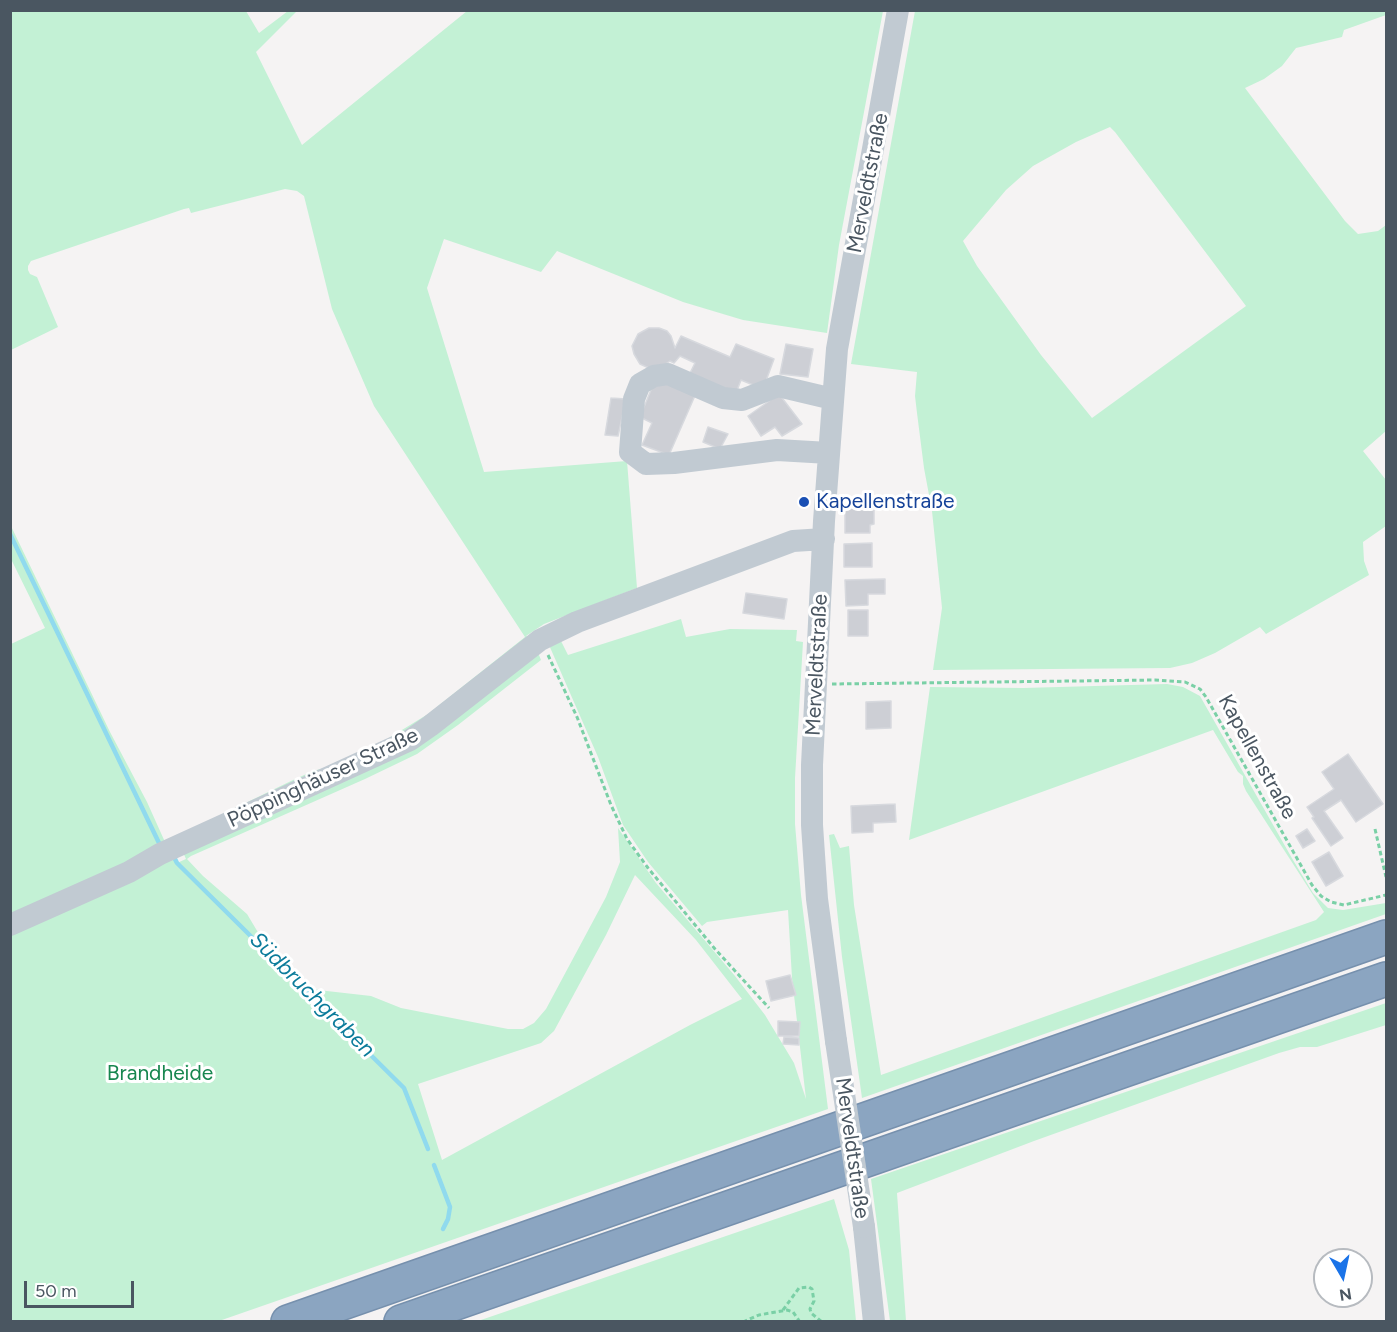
<!DOCTYPE html>
<meta charset="utf-8">
<style>
body{margin:0}
#map{position:relative;width:1397px;height:1332px;overflow:hidden;background:#f5f3f3;font-family:Figtree,sans-serif}
canvas{display:block}
.frame{position:absolute;inset:0;border:12px solid #4a5661;pointer-events:none}
.north{position:absolute;left:1313px;top:1248px;width:60px;height:60px;box-sizing:border-box;background:#fff;border:2px solid #b7bbc0;border-radius:50%;rotate:171deg;font-size:16px;font-weight:700;line-height:24px;text-align:center;color:#4a5661}
.north::after{content:'';display:block;margin:auto;width:21px;height:27px;background:#1a73e8;clip-path:polygon(50% 0,100% 100%,50% 72%,0 100%)}
.scale{position:absolute;left:24px;top:1281px;width:110px;height:27px;box-sizing:border-box;border:3px solid #4a5661;border-top:0;padding-left:8px;font-size:18px;line-height:21px;white-space:nowrap;color:#4a5661;-webkit-text-stroke:4px #fff;paint-order:stroke}
</style>
<div id="map">
<canvas width="1397" height="1332"></canvas>
<div class="frame"></div>
<div class="north">N</div>
<div class="scale">50 m</div>
</div>
<script>
const c = document.querySelector('canvas').getContext('2d');
c.lineJoin = 'round';
function paint(path, color) { c.fillStyle = color; c.fill(path, 'evenodd'); }
const shape = rows => new Path2D(rows.map(r => 'M' + r).join(''));
function trace(path, color, width, dash) { c.strokeStyle = color; c.lineWidth = width; c.lineCap = dash ? 'butt' : 'round'; c.setLineDash(dash || []); c.stroke(path); }
function drawText(font, color, halo, rows, align = 'center') {
  c.font = font + ' Figtree,sans-serif'; c.lineWidth = 6; c.setLineDash([]); c.textBaseline = 'middle'; c.strokeStyle = halo; c.fillStyle = color; for (const [text, x, y, turn = 0] of rows) {
    c.save(); c.translate(x, y); c.rotate((+turn || 0) * Math.PI / 180); c.textAlign = isNaN(turn) ? turn : align; if (halo) c.strokeText(text, 0, 0); c.fillText(text, 0, 0); c.restore();
  }
}
paint(shape([
 [11,11,246,11,259,33,288,11,297,11,256,52,302,145,467,11,883,11,839,245,827,333,743,320,683,302,557,251,541,272,444,239,427,288,484,472,627,461,637,588,544,624,526,636,530,637,528,643,438,715,411,734,168,846,177,863,186,859,181,848,401,749,428,733,537,650,541,660,458,725,417,754,365,779,191,856,187,859,203,876,247,914,259,934,306,984,318,990,371,996,401,1008,508,1029,523,1029,534,1023,546,1009,606,897,620,862,618,828,656,883,735,976,765,1015,794,1063,806,1099,792,978,788,910,707,922,702,926,648,862,623,825,598,757,549,645,560,639,568,655,681,619,686,637,730,629,797,630,796,641,803,642,795,778,795,824,801,895,828,1109,219,1321,11,1321,11,644,45,628,11,559,10,524,110,732,147,802,165,842,291,781,313,771,328,767,384,741,428,714,525,637,374,406,332,309,304,196,297,191,285,189,191,213,189,208,184,209,31,261,28,266,28,270,30,274,37,277,58,327,11,350],
 [635,875,696,940,742,999,690,1025,442,1160,418,1084,541,1043,554,1031,606,935],
 [915,11,1386,11,1386,15,1344,30,1342,37,1296,48,1282,66,1264,79,1245,88,1345,221,1358,234,1378,231,1386,225,1386,431,1363,451,1386,480,1386,526,1363,542,1364,561,1369,575,1266,634,1260,627,1215,653,1192,663,1170,668,933,670,942,608,932,511,924,468,917,413,915,396,917,372,851,364],
 [1110,127,1115,132,1246,306,1092,418,1041,355,977,266,963,241,1006,190,1033,166,1076,142],
 [1167,684,1183,687,1200,696,1293,860,1313,893,1328,908,1343,910,1386,903,1386,914,862,1098,842,957,829,835,834,834,840,848,849,846,854,905,881,1075,1316,920,1324,912,1246,791,1243,784,1243,776,1238,772,1213,730,909,840,930,687,1023,688],
 [1386,1003,1386,1025,1317,1047,1300,1047,1279,1053,1034,1141,897,1193,906,1321,890,1321,871,1179],
 [834,1199,849,1250,856,1321,478,1321]
]), '#c3f1d5');
trace(shape([
 [10,534,159,843],
 [174,857,177,863,404,1088,428,1149],
 [434,1165,450,1207,448,1219,443,1229]
]), '#90daee', 4.5);
const building = shape([
 [649,328,659,328,667,331,671,336,675,348,681,336,730,357,736,344,774,359,763,389,741,380,736,393,689,375,695,363,680,356,674,363,670,361,660,368,651,369,640,364,634,354,632,346,638,334,649,328],
 [786,344,813,349,808,377,780,374,786,344],
 [655,380,697,391,669,455,642,445,652,423,640,417,655,380],
 [779,394,802,424,782,436,775,427,761,436,748,416,779,394],
 [611,398,626,399,618,436,605,435,611,398],
 [708,427,728,434,720,449,703,442,708,427],
 [845,505,874,505,874,524,870,525,870,533,845,533,845,505],
 [872,543,872,567,844,567,844,544,872,543],
 [885,579,885,594,868,594,868,605,846,606,845,580,885,579],
 [746,593,787,599,784,619,743,613,746,593],
 [848,610,868,610,868,636,848,636,848,610],
 [891,701,891,728,866,729,866,702,891,701],
 [1348,754,1383,804,1356,822,1341,800,1324,811,1343,838,1331,846,1312,818,1314,817,1307,807,1334,789,1322,772,1348,754],
 [895,804,896,822,873,823,873,832,852,833,851,806,895,804],
 [1307,829,1315,841,1303,848,1296,836,1307,829],
 [1329,852,1343,876,1326,886,1312,862,1329,852],
 [790,975,796,995,771,1001,766,981,790,975],
 [778,1021,800,1022,799,1036,778,1036,778,1021],
 [784,1037,799,1038,799,1045,783,1044,784,1037]
]);
paint(building, '#cdcfd5');
trace(building, '#d7d9de', 1.5);
const highway = shape([
 [288,1322,1386,937],
 [401,1322,1386,979]
]);
trace(highway, '#7690ad', 36);
trace(shape([
 [548,655,577,717,611,805,627,839,648,868,715,949,769,1008],
 [832,684,1155,680,1185,682,1200,689,1206,697,1312,885,1321,896,1331,902,1344,905,1386,895],
 [1375,829,1386,877],
 [783,1310,799,1288,809,1287,812,1289,814,1301,810,1309,811,1313,822,1322],
 [743,1322,759,1315,787,1310,793,1312,800,1322]
]), '#7ad0a6', 3, [4.5, 3]);
trace(shape([
 [829,453,777,450,674,463,646,464,630,452,634,399,640,384,654,376,668,374,723,398,742,400,778,386,833,399],
 [10,925,129,872,160,854,410,740,430,726,540,640,577,622,793,541,824,539],
 [836,1041,817,899,812,825,812,765,824,521,837,349,898,10],
 [864,1227,874,1322]
]), '#c1cad2', 22);
trace(highway, '#8ba5c1', 33);
trace(shape([
 [836,1041,864,1227]
]), '#c1cad2', 22);
for (const [x, y, r, color] of [
 [804,502,6,"#1a4fb4"]
]) { const dot = new Path2D(); dot.arc(x, y, r, 0, 2 * Math.PI); c.fillStyle = color; c.fill(dot); trace(dot, '#fff', 2); }
drawText('21px', '#4a5661', '#fff', [
 ["Merveldtstraße",868,183,-79],
 ["Merveldtstraße",817,665,-87],
 ["Kapellenstraße",1257,757,61],
 ["Pöppinghäuser Straße",323,778,-25],
 ["Merveldtstraße",852,1148,82]
]);
drawText('21px', '#164399', '#fff', [
 ["Kapellenstraße",816,502]
], 'left');
drawText('21px', '#17864f', '#fff', [
 ["Brandheide",160,1074]
]);
drawText('italic 22px', '#0c7c9b', '#fff', [
 ["Südbruchgraben",312,995,45]
]);
</script>
